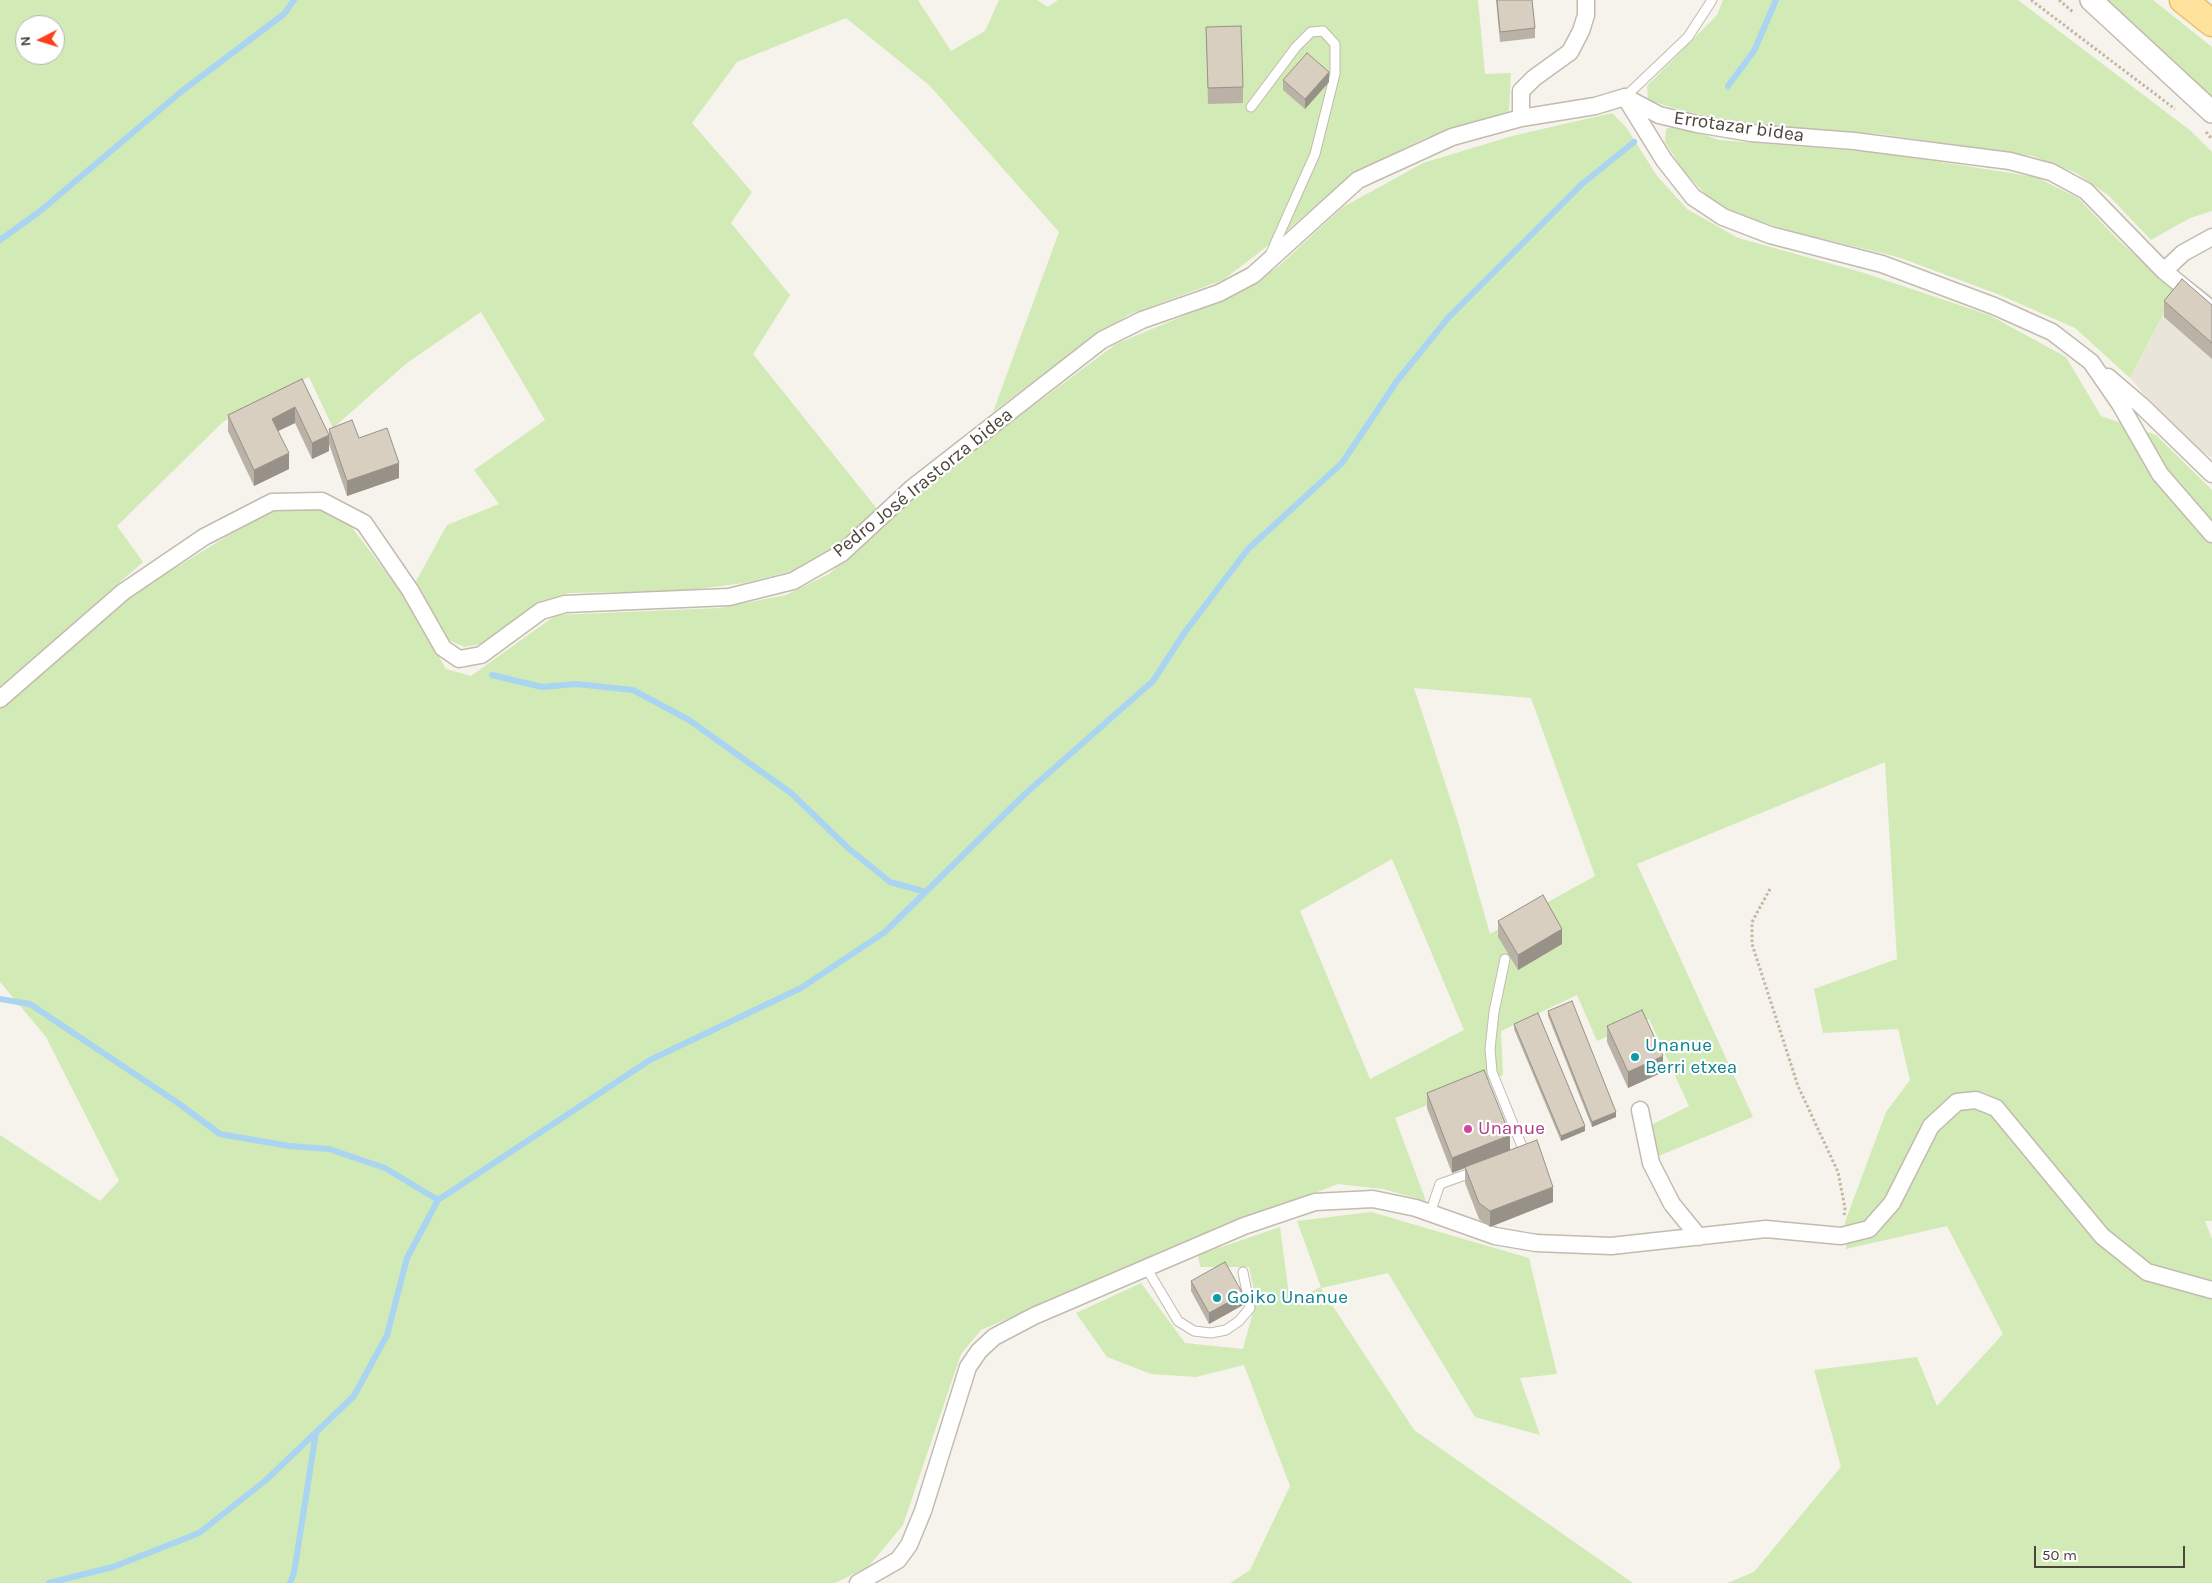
<!DOCTYPE html>
<meta charset="utf-8">
<style>
body{margin:0}
#map{position:relative;width:2212px;height:1583px;overflow:hidden;background:#f6f3ec;font-family:Karla,sans-serif}
canvas{display:block}
.north{position:absolute;left:15px;top:15px;width:50px;height:50px;box-sizing:border-box;background:#fff;border:1px solid #b7b4b0;border-radius:50%;rotate:265deg;font-size:14px;font-weight:700;line-height:20px;text-align:center;color:#4b4439}
.north::after{content:'';display:block;margin:auto;width:18px;height:22px;background:#fc3f1d;clip-path:polygon(50% 0,100% 100%,50% 72%,0 100%)}
.scale{position:absolute;left:2034px;top:1546px;width:151px;height:22px;box-sizing:border-box;border:2px solid #4b4439;border-top:0;padding-left:6px;font-size:15px;line-height:18px;white-space:nowrap;color:#4b4439;-webkit-text-stroke:4px #fff;paint-order:stroke}
</style>
<div id="map">
<canvas width="2212" height="1583"></canvas>
<div class="north">N</div>
<div class="scale">50 m</div>
</div>
<script>
const c = document.querySelector('canvas').getContext('2d');
c.lineJoin = 'round';
function paint(path, color) { c.fillStyle = color; c.fill(path, 'evenodd'); }
const shape = rows => new Path2D(rows.map(r => 'M' + r).join(''));
function trace(path, color, width, dash) { c.strokeStyle = color; c.lineWidth = width; c.lineCap = dash ? 'butt' : 'round'; c.setLineDash(dash || []); c.stroke(path); }
function drawText(font, color, halo, rows, align = 'center') {
  c.font = font + ' Karla,sans-serif'; c.lineWidth = 4.5; c.setLineDash([]); c.textBaseline = 'middle'; c.strokeStyle = halo; c.fillStyle = color; for (const [text, x, y, turn = 0] of rows) {
    c.save(); c.translate(x, y); c.rotate((+turn || 0) * Math.PI / 180); c.textAlign = isNaN(turn) ? turn : align; if (halo) c.strokeText(text, 0, 0); c.fillText(text, 0, 0); c.restore();
  }
}
paint(shape([
 [2184,276,2212,296,2212,458,2182,438,2130,378]
]), '#eae5da');
paint(shape([
 [0,0,918,0,951,51,985,31,999,0,1037,0,1048,7,1058,0,1478,0,1485,74,1511,73,1509,111,1425,138,1351,175,1282,235,1223,280,1128,315,1080,346,993,412,1059,232,929,85,846,18,737,62,692,123,752,192,731,223,790,295,753,354,878,510,823,557,792,571,744,583,682,591,568,593,536,604,481,644,465,647,446,639,416,581,447,525,499,504,474,470,545,420,481,312,407,363,333,428,309,377,224,421,117,526,143,562,0,687],
 [25,25,55,25,55,55,25,55],
 [1723,0,2018,0,2191,131,2212,152,2212,211,2190,218,2151,240,2108,195,2076,173,2033,156,1880,134,1749,125,1680,110,1648,100,1647,86,1717,15],
 [2100,0,2153,0,2212,47,2212,102],
 [1612,113,1626,127,1657,176,1687,209,1738,238,1861,272,1989,315,2066,357,2101,416,2156,435,2212,490,2212,1221,2205,1221,2212,1239,2212,1583,1727,1583,1754,1572,1841,1467,1814,1370,1917,1357,1937,1406,2003,1334,1947,1226,1846,1249,1845,1222,1886,1112,1910,1080,1898,1029,1823,1033,1814,989,1897,959,1885,762,1637,864,1753,1117,1649,1160,1637,1132,1689,1106,1649,1019,1597,1041,1577,995,1501,1031,1503,1075,1395,1118,1426,1201,1383,1189,1338,1184,1206,1235,981,1330,961,1354,903,1525,868,1567,835,1583,0,1583,0,1135,100,1201,119,1181,46,1037,0,982,0,709,123,600,270,510,311,506,349,524,403,594,446,669,471,676,556,615,720,608,786,595,829,574,918,492,1116,344,1231,296,1279,266,1343,207,1423,163,1512,136],
 [1414,688,1531,698,1595,876,1490,934,1458,822],
 [1392,859,1464,1030,1370,1079,1300,911],
 [1678,125,1719,140,1882,153,2036,177,2078,198,2119,241,2176,290,2130,378,2075,328,2000,295,1898,257,1795,232,1729,212,1707,196,1683,170,1665,142,1666,129],
 [1371,1212,1529,1258,1557,1374,1520,1378,1540,1435,1475,1417,1388,1273,1321,1288,1414,1430,1633,1583,1230,1583,1250,1570,1290,1486,1244,1365,1196,1377,1151,1374,1107,1357,1076,1313,1141,1283,1185,1343,1243,1349,1256,1301,1249,1267,1200,1267,1198,1255,1280,1227,1290,1302,1321,1287,1297,1221]
]), '#d2eab5');
trace(shape([
 [1728,86,1754,51,1776,0],
 [0,240,39,212,182,91,284,14,294,0],
 [492,675,542,687,576,684,633,690,689,720,791,793,848,848,890,882,926,892],
 [0,999,30,1004,178,1103,220,1134,289,1146,329,1149,385,1168,438,1200],
 [49,1583,113,1567,199,1533,265,1481,354,1396,387,1335,407,1258,438,1200,650,1060,801,988,885,932,1025,794,1153,681,1185,632,1248,549,1342,463,1397,381,1448,318,1582,184,1634,142],
 [290,1583,294,1573,316,1432]
]), '#a9d4f2', 6);
const service = shape([
 [1625,97,1688,37,1712,0],
 [1251,107,1296,47,1311,32,1323,31,1335,44,1335,74,1315,154,1270,255],
 [1505,959,1494,1012,1490,1049,1492,1072,1523,1149,1518,1155],
 [1430,1213,1440,1184,1476,1171],
 [1147,1269,1178,1321,1194,1331,1211,1333,1226,1330,1239,1321,1250,1308,1243,1272]
]);
const minor = shape([
 [1625,97,1664,160,1693,197,1723,217,1770,235,1882,264,1994,306,2052,332,2091,362,2120,404,2160,474,2212,534],
 [1627,98,1659,115,1697,124,1751,133,1854,141,2010,161,2051,172,2086,191,2164,271,2212,310],
 [1521,118,1521,91,1534,78,1570,52,1581,31,1586,15,1586,0],
 [2164,271,2183,253,2212,237],
 [2108,377,2142,406,2212,474],
 [0,699,123,592,204,537,272,502,322,501,364,523,410,590,443,648,459,659,481,655,541,611,565,604,729,597,793,581,842,553,912,488,1102,340,1142,320,1219,293,1253,275,1358,180,1452,137,1521,118,1595,106,1625,97],
 [1640,1110,1651,1163,1672,1204,1699,1237],
 [858,1583,898,1560,909,1545,923,1511,968,1367,979,1351,994,1337,1034,1316,1244,1226,1315,1202,1373,1199,1416,1208,1495,1236,1536,1243,1611,1246,1766,1229,1841,1236,1869,1229,1892,1203,1931,1126,1957,1102,1976,1100,1996,1108,2102,1236,2147,1272,2212,1290]
]);
const tertiary = shape([
 [2091,0,2212,112]
]);
const primary = shape([
 [2183,0,2212,23]
]);
trace(service, '#c2bbae', 11);
trace(minor, '#c2bbae', 19);
trace(tertiary, '#c2bbae', 24);
trace(primary, '#e6c16a', 29);
trace(shape([
 [2031,0,2175,109],
 [2059,0,2073,12],
 [2206,132,2212,139],
 [1770,889,1752,922,1752,944,1798,1086,1838,1172,1845,1208,1844,1217]
]), '#c4b79f', 3, [2.5, 2.5]);
trace(service, '#fff', 9);
trace(minor, '#fff', 16);
trace(tertiary, '#fff', 21);
trace(primary, '#ffe39c', 26);
paint(shape([
 [1496,0,1532,0,1535,28,1535,38,1500,42],
 [1206,27,1243,87,1243,103,1208,104],
 [1283,80,1329,82,1305,109,1283,90],
 [2164,301,2212,305,2212,359,2164,317],
 [302,379,329,451,312,459,295,423,278,431,289,469,254,486,228,431,228,415],
 [329,429,359,438,399,478,347,496,329,444],
 [1498,921,1562,944,1518,970,1498,937],
 [1548,1011,1616,1117,1592,1127,1548,1016],
 [1514,1024,1585,1131,1561,1141,1514,1029],
 [1607,1026,1663,1072,1628,1088,1607,1042],
 [1427,1093,1510,1150,1553,1202,1490,1227,1479,1219,1465,1183,1465,1168,1452,1173,1427,1108],
 [1191,1281,1243,1305,1209,1324,1191,1291]
]), '#bab2a6');
paint(shape([
 [1329,72,1329,82,1305,109,1305,99],
 [295,407,295,423,272,434,272,419],
 [329,435,329,451,312,459,312,443],
 [289,453,289,469,254,486,254,470],
 [399,463,399,478,347,496,347,481],
 [1562,929,1562,944,1518,970,1518,955],
 [1663,1056,1663,1072,1628,1088,1628,1072],
 [1616,1112,1616,1117,1592,1127,1592,1122],
 [1585,1126,1585,1131,1561,1141,1561,1136],
 [1510,1135,1510,1150,1452,1173,1452,1158],
 [1553,1187,1553,1202,1490,1227,1490,1211],
 [1243,1294,1243,1305,1209,1324,1209,1313]
]), '#979187');
const building = shape([
 [1497,0,1532,0,1535,28,1500,32,1497,0],
 [1241,26,1243,87,1208,88,1206,27,1241,26],
 [1307,53,1329,72,1305,99,1283,80,1307,53],
 [2182,279,2212,305,2212,343,2164,301,2182,279],
 [302,379,329,435,312,443,295,407,272,419,289,453,254,470,228,415,302,379],
 [352,420,359,438,387,428,399,463,347,481,329,429,352,420],
 [1543,895,1562,929,1518,955,1498,921,1543,895],
 [1572,1001,1616,1112,1592,1122,1548,1011,1572,1001],
 [1642,1010,1663,1056,1628,1072,1607,1026,1642,1010],
 [1538,1013,1585,1126,1561,1136,1514,1024,1538,1013],
 [1484,1070,1510,1135,1452,1158,1427,1093,1484,1070],
 [1537,1140,1553,1187,1490,1211,1479,1203,1465,1167,1537,1140],
 [1225,1262,1243,1294,1209,1313,1191,1281,1225,1262]
]);
paint(building, '#d8cfc1');
trace(building, '#979187', 1);
for (const [x, y, r, color] of [
 [1635,1057,5,"#0f9aa8"],
 [1468,1129,5,"#d1479c"],
 [1217,1298,5,"#0f9aa8"]
]) { const dot = new Path2D(); dot.arc(x, y, r, 0, 2 * Math.PI); c.fillStyle = color; c.fill(dot); trace(dot, '#fff', 2); }
drawText('19px', '#4b4439', '#fff', [
 ["Errotazar bidea",1739,127,8],
 ["Pedro José Irastorza bidea",923,483,-39]
]);
drawText('19px', '#0d838f', '#fff', [
 ["Unanue",1645,1046],
 ["Berri etxea",1645,1068],
 ["Goiko Unanue",1227,1298]
], 'left');
drawText('19px', '#b23c85', '#fff', [
 ["Unanue",1478,1129]
], 'left');
</script>
